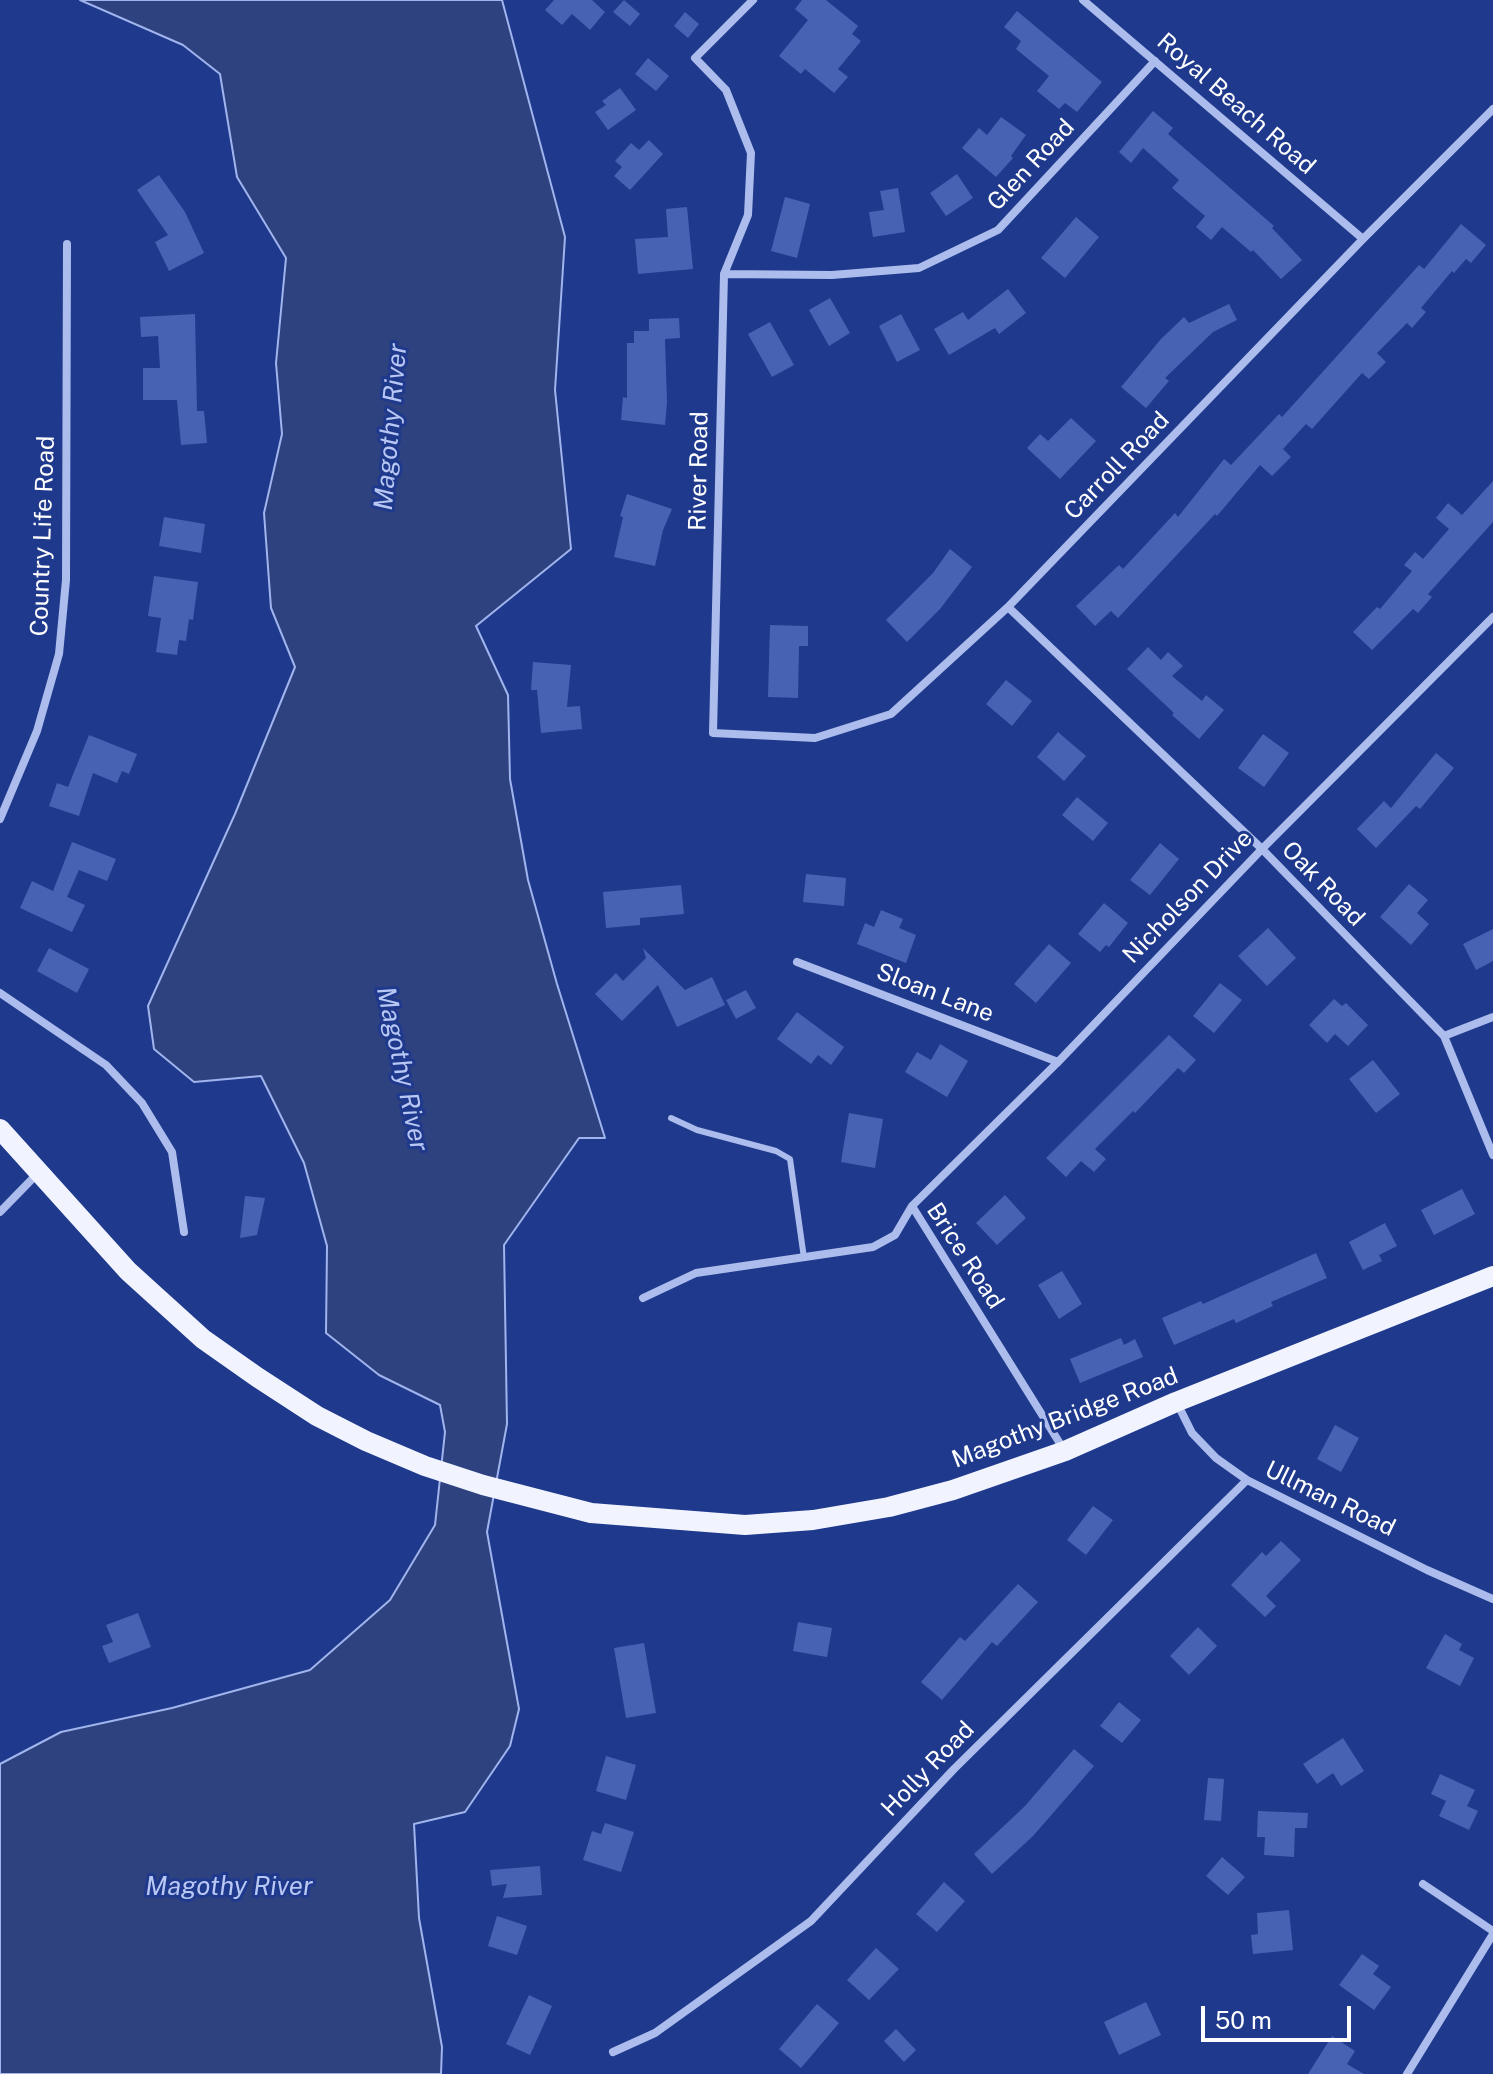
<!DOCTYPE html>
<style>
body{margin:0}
#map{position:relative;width:1493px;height:2074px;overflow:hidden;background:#1f398c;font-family:"Public Sans",sans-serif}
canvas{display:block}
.scale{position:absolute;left:1201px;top:2006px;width:150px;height:36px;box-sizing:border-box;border:4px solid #fff;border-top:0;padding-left:10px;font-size:24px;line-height:28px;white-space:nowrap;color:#fff;-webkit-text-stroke:6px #1f398c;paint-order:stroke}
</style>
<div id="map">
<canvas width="1493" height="2074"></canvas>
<div class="scale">50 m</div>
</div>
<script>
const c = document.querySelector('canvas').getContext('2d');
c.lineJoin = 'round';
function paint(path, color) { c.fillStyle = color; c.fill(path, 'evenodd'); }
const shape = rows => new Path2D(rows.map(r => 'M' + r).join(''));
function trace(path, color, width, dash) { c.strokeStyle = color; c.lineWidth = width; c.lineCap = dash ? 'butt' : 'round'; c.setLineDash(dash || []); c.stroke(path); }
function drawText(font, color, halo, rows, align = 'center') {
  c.font = font + ' "Public Sans",sans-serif'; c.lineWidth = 6; c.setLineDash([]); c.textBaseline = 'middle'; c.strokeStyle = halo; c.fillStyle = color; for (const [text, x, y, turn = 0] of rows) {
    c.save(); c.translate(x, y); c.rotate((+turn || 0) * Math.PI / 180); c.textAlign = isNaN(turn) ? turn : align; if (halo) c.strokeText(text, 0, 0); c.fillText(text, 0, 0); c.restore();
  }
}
const water = shape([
 [80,0,502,0,565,237,555,390,571,549,476,626,508,695,510,779,528,880,557,984,605,1138,579,1138,504,1245,507,1424,487,1532,519,1709,510,1746,465,1812,414,1824,419,1918,442,2047,441,2074,0,2074,0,1764,61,1732,172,1708,310,1670,390,1600,435,1525,445,1432,440,1405,379,1375,326,1333,327,1246,304,1163,261,1076,194,1082,154,1049,148,1006,235,814,295,667,271,608,264,513,282,434,276,363,286,258,237,177,220,74,183,45,80,0]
]);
paint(water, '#2f4280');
trace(water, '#a0b4ed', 2);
paint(shape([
 [554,0,592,0,605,12,590,30,572,14,562,25,545,10],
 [624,0,640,14,630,26,613,12],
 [802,0,826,0,858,26,852,34,861,41,838,69,848,77,834,93,805,69,801,74,779,56,808,20,795,9],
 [1017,11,1102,82,1077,112,1065,103,1059,109,1037,91,1049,76,1016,49,1021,41,1004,27],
 [685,12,699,24,688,38,674,26],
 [648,58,669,76,656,91,635,74],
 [620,88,636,110,608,130,595,112,606,105,602,101],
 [1153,111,1173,128,1168,134,1274,226,1272,228,1302,260,1281,279,1253,250,1251,252,1222,227,1211,240,1196,227,1205,216,1172,188,1179,180,1143,148,1131,163,1119,152],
 [1001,117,1026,135,1011,156,1013,158,996,177,962,148,979,128,987,135],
 [649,140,663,154,630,190,614,176,622,167,615,161,631,143,639,150],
 [957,174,973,198,946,216,930,193],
 [159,175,185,212,204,253,169,271,155,242,168,235,137,190],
 [898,188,905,232,873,237,869,212,884,210,880,191],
 [785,197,810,204,797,258,771,251],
 [687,207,693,269,638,274,635,239,668,237,666,209],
 [1076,217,1099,237,1065,278,1041,258],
 [1461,224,1486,245,1471,263,1466,259,1454,273,1452,271,1421,308,1426,312,1412,328,1407,323,1377,353,1386,362,1369,379,1362,373,1312,429,1306,424,1283,449,1291,457,1272,476,1260,465,1217,516,1215,514,1118,618,1111,611,1095,626,1076,606,1119,565,1123,569,1175,513,1178,517,1224,459,1231,465,1279,414,1282,417,1419,265,1424,269],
 [1008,289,1026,313,999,334,995,328,949,355,934,329,963,312,968,320],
 [830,298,850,333,829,346,809,310],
 [1229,304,1237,320,1213,332,1165,378,1169,381,1146,408,1121,387,1161,339,1184,317,1189,323],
 [195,314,197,411,204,411,207,443,181,445,177,400,143,400,143,368,160,368,158,336,141,337,140,317],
 [901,314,920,350,897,362,879,326],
 [679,318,680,338,665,339,667,402,665,425,621,420,623,397,627,398,627,343,634,343,634,331,649,331,649,319],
 [770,322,794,365,772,377,748,334],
 [1071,418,1096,441,1060,479,1027,448,1040,434,1048,441],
 [1493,481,1493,522,1428,594,1432,597,1418,613,1413,609,1372,650,1353,632,1377,607,1380,609,1412,571,1404,565,1415,552,1423,559,1449,529,1436,518,1448,503,1462,515],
 [627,494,672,509,663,530,655,566,614,557,623,517,620,516],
 [164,517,205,524,201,553,159,546],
 [950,549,972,567,940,609,907,642,886,620,933,573],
 [154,576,198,582,193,620,189,619,186,641,179,640,177,655,156,652,161,618,148,616],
 [770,625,808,626,808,646,799,646,798,698,768,697],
 [1148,647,1161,660,1168,652,1183,666,1172,676,1202,701,1206,695,1224,710,1199,739,1172,715,1174,713,1127,669],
 [533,662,571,665,567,707,580,706,582,729,541,733,537,690,531,690],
 [1006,680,1032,701,1012,726,986,704],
 [1058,732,1086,756,1064,781,1037,757],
 [1263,734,1289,753,1264,787,1238,768],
 [89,735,137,754,129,774,122,771,117,783,93,773,79,816,49,806,57,783,68,787],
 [1436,753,1454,768,1420,809,1416,806,1376,848,1357,829,1384,801,1391,808],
 [1077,797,1108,823,1093,841,1062,815],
 [72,842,116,859,107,881,79,870,67,897,85,905,72,932,20,908,32,881,53,891],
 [1160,843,1179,859,1150,895,1130,880],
 [806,874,846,878,844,906,803,902],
 [1409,884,1428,900,1417,913,1429,924,1411,945,1380,917],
 [681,885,684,914,640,918,640,925,606,928,603,892],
 [1104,903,1128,923,1109,947,1106,945,1100,952,1078,934],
 [881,910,903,919,899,928,916,935,906,963,857,944,865,923,874,927],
 [1268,928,1296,958,1267,986,1238,956],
 [1493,929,1493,961,1476,970,1463,944],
 [1049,944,1071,963,1036,1003,1014,984],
 [49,948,89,969,77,993,37,971],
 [643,948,685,990,712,977,725,1005,677,1027,658,985,622,1021,595,994,616,973,623,981,646,958],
 [1220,983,1242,1000,1214,1033,1193,1016],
 [746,990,756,1008,736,1019,726,1000],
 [1334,999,1342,1006,1346,1003,1368,1025,1348,1046,1335,1034,1327,1043,1309,1025],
 [797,1012,844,1047,831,1065,818,1055,811,1064,777,1039],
 [1169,1035,1196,1060,1184,1073,1178,1068,1135,1113,1133,1111,1095,1149,1106,1159,1094,1172,1081,1161,1066,1177,1046,1158],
 [940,1044,968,1061,947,1097,905,1072,917,1052,931,1060],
 [1373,1060,1400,1094,1376,1113,1349,1079],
 [849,1113,883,1119,875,1168,841,1162],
 [1462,1189,1475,1214,1434,1235,1421,1210],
 [1005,1195,1026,1218,997,1245,976,1223],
 [245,1196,265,1198,257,1235,240,1238],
 [1385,1223,1397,1246,1379,1255,1382,1261,1363,1270,1349,1242],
 [1316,1253,1327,1278,1271,1302,1273,1306,1236,1323,1234,1319,1174,1345,1162,1318,1201,1301,1203,1304],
 [1062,1271,1082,1304,1059,1319,1038,1285],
 [1121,1338,1124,1345,1135,1339,1143,1357,1080,1383,1070,1359],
 [1335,1425,1359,1438,1341,1472,1317,1459],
 [1093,1506,1113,1520,1086,1555,1067,1540],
 [1281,1541,1301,1560,1266,1596,1276,1606,1265,1617,1231,1585,1262,1552,1266,1556],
 [1018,1584,1038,1602,997,1646,992,1642,942,1700,921,1682,960,1637,965,1641],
 [138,1613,151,1647,109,1663,102,1646,113,1642,106,1625],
 [798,1622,832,1628,827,1657,793,1651],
 [1198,1627,1217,1646,1189,1675,1170,1656],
 [1445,1634,1462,1644,1459,1650,1474,1658,1460,1686,1426,1668],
 [644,1643,656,1713,626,1718,614,1648],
 [1119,1702,1141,1720,1122,1743,1100,1726],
 [1343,1738,1364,1771,1341,1786,1333,1773,1317,1784,1303,1764],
 [1074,1749,1094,1766,1033,1836,992,1874,974,1854,1025,1806],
 [606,1756,636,1765,626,1800,596,1791],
 [1440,1774,1475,1790,1467,1806,1478,1811,1469,1830,1439,1816,1446,1801,1431,1794],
 [1208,1778,1224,1779,1221,1821,1204,1820],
 [1258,1811,1308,1813,1307,1828,1295,1828,1294,1857,1264,1855,1265,1837,1257,1837],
 [605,1823,634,1832,621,1872,583,1860,592,1831,601,1834],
 [1222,1857,1245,1877,1228,1895,1206,1876],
 [540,1866,542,1895,503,1898,507,1884,492,1886,490,1870],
 [944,1882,965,1901,937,1932,916,1914],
 [1289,1910,1293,1950,1253,1954,1251,1935,1258,1934,1257,1913],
 [497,1916,527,1926,517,1955,488,1946],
 [876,1948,899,1969,869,2000,847,1980],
 [1362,1954,1379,1966,1373,1974,1391,1987,1374,2010,1339,1985],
 [529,1995,552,2006,530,2055,506,2044],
 [1146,2002,1161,2035,1119,2055,1104,2022],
 [817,2004,839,2023,801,2068,779,2049],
 [896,2029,916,2050,904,2062,884,2041],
 [1332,2036,1355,2051,1347,2064,1364,2074,1308,2074]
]), '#4862b3');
trace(shape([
 [671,1118,697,1130,776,1151,790,1159,804,1258]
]), '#acbcec', 6);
trace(shape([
 [753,0,695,58,726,90,751,153,748,215,724,274,713,733,815,738,891,714,1008,607,1363,239,1493,109],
 [1083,0,1363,239],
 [724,274,832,275,919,268,998,230,1155,61],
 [1008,607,1262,849,1444,1036,1493,1155],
 [0,819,37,731,59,654,66,580,67,244],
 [797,962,1058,1062],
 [0,993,106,1065,142,1103,172,1152,184,1232],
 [1444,1036,1493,1017],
 [912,1206,1058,1062,1262,849,1493,617],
 [0,1212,38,1173],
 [643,1298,696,1273,873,1247,895,1235,912,1206,1064,1450],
 [1177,1403,1192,1433,1216,1458,1247,1480,1427,1570,1493,1599],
 [1423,1884,1493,1931],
 [613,2052,655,2033,811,1921,954,1769,1247,1480],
 [1407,2074,1493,1934]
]), '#acbcec', 8);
trace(shape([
 [0,1129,128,1271,203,1339,257,1377,317,1416,366,1441,425,1466,483,1485,591,1513,745,1525,813,1520,889,1507,953,1490,1065,1451,1176,1402,1493,1276]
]), '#f1f4ff', 20);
drawText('24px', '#fff', '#1f398c', [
 ["Royal Beach Road",1236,104,41],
 ["Glen Road",1031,165,-47],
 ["Carroll Road",1117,466,-46],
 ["River Road",699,471,-89],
 ["Country Life Road",43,536,-88],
 ["Oak Road",1323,884,46],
 ["Nicholson Drive",1188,897,-46],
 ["Sloan Lane",935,993,21],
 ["Brice Road",965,1256,57],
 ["Magothy Bridge Road",1065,1418,-21],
 ["Ullman Road",1330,1499,26],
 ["Holly Road",928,1769,-46]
]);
drawText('italic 26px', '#b8c7f3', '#1f398c', [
 ["Magothy River",391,427,-85],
 ["Magothy River",402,1069,78],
 ["Magothy River",229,1887]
]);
</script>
